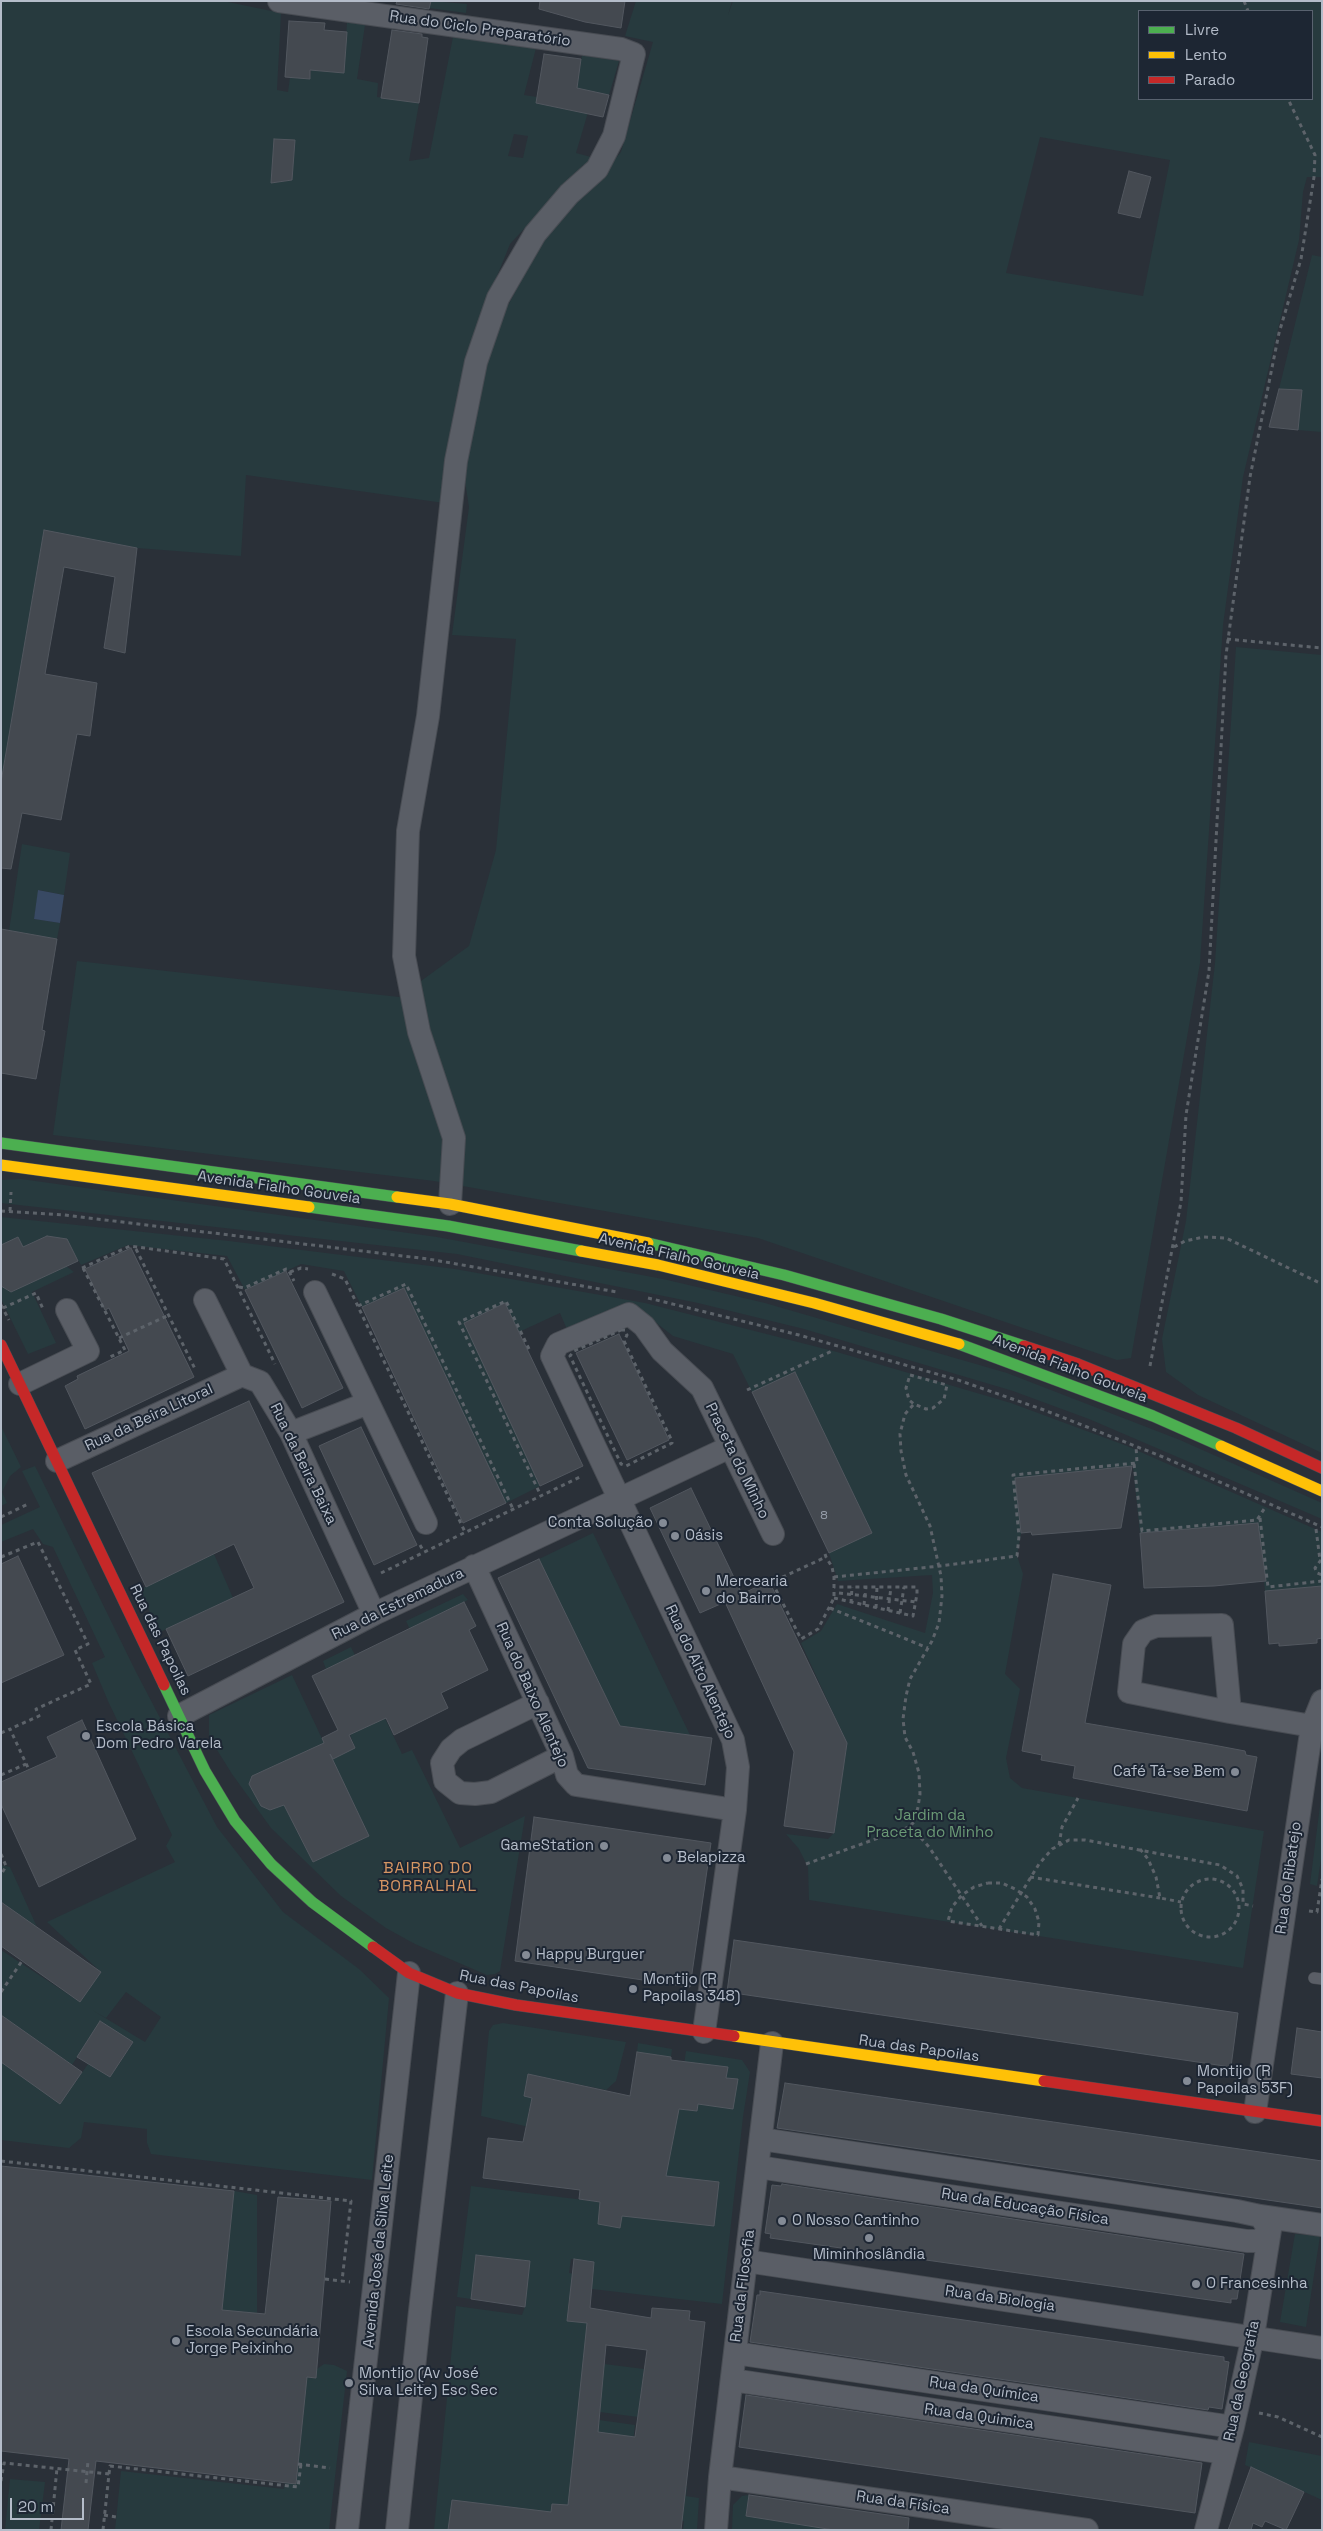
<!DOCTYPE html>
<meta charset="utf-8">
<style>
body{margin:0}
#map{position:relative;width:1323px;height:2531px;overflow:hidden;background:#2a3038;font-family:"Space Grotesk",sans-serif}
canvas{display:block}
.frame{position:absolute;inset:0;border:2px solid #b4bcc9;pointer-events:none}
.legend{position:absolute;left:1138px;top:10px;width:175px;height:90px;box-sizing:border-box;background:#1d2633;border:1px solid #59626f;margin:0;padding:6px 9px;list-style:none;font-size:15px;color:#b4bcc9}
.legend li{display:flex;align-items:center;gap:10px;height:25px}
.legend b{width:25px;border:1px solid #59626f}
.scale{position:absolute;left:10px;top:2498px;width:74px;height:22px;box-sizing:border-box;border:2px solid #b4bcc9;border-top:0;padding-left:6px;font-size:15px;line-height:18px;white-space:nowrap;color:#b4bcc9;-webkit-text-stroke:4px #1d2633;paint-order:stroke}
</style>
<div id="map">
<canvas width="1323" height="2531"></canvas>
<div class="frame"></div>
<ul class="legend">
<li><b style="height:6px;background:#4caf50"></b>Livre</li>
<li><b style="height:6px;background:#ffc107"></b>Lento</li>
<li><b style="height:6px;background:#c62828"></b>Parado</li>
</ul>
<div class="scale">20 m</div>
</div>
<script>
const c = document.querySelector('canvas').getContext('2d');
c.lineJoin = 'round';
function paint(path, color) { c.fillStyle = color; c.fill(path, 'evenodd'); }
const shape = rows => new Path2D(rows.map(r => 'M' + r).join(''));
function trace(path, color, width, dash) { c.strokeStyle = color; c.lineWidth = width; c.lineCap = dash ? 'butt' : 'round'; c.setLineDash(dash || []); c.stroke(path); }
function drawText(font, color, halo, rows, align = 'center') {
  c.font = font + ' "Space Grotesk",sans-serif'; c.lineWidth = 4; c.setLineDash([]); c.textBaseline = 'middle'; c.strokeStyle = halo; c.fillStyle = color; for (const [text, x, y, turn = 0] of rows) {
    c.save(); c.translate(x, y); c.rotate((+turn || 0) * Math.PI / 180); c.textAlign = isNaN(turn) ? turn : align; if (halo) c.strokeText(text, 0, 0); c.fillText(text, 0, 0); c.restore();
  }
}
paint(shape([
 [1,1,223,1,281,13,277,90,288,92,290,77,310,79,311,70,344,72,347,22,365,25,357,79,378,83,377,97,419,103,409,161,429,158,453,37,536,48,524,95,537,97,537,103,573,111,582,55,619,61,609,95,594,92,576,153,591,157,589,165,583,165,510,244,485,306,444,503,246,475,241,556,137,548,44,531,1,782],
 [514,134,528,136,523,158,508,156],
 [274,139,295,140,292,180,271,183],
 [431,1,467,4,466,13,429,8],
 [636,1,732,1,728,15,733,1,1322,1,1322,177,1307,177,1303,192,1299,240,1243,477,1223,625,1200,963,1131,1358,1117,1360,758,1238,434,1181,53,1135,77,961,399,997,469,946,496,850,516,639,452,635,469,507,465,481,468,436,483,372,504,313,539,247,578,197,601,175,621,152,653,42,625,36],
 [1139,11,1312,11,1312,99,1139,99],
 [1040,137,1170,160,1143,296,1006,273],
 [1312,255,1322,257,1322,432,1298,430,1302,390,1279,389],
 [1236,647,1322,655,1322,1453,1198,1395,1166,1372,1162,1339,1186,1221,1215,963],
 [22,844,70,853,64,895,39,890,34,919,60,923,57,939,9,931],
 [21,1179,437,1237,663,1279,765,1303,1007,1373,1180,1440,1322,1503,1322,1519,1089,1419,1013,1391,804,1329,698,1303,457,1254,1,1203,1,1180],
 [1,1217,229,1241,455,1269,645,1303,837,1352,1011,1403,1127,1446,1322,1532,1322,1586,1265,1591,1258,1523,1140,1533,1133,1466,1016,1478,1021,1533,1017,1556,1023,1574,1005,1674,1020,1689,1006,1758,1010,1778,1022,1788,1264,1831,1243,1968,809,1900,808,1867,799,1849,786,1834,828,1839,834,1833,847,1743,801,1643,821,1631,837,1604,925,1633,933,1593,932,1575,838,1581,829,1553,872,1533,795,1372,752,1392,733,1354,673,1336,631,1303,570,1330,566,1327,560,1313,519,1332,516,1432,540,1486,506,1503,404,1288,362,1307,344,1271,301,1264,245,1290,227,1256,128,1245,81,1265,66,1239,57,1238,55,1243,38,1240,23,1247,1,1245],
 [66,1266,74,1272,32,1292,56,1343,28,1354,1,1299,1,1286,11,1292],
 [1,1426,21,1467,10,1476,2,1492,7,1503,1,1506],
 [35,1466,135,1670,217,1827,283,1912,359,1969,389,1998,372,2180,151,2154,147,2143,147,2129,84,2122,81,2138,69,2148,1,2140,1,2062,60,2104,88,2064,110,2077,133,2043,100,2021,72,2065,1,2015,1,1950,80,2002,101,1972,47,1922,175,1862,166,1846,172,1835,108,1701,92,1663,105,1657,53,1547,43,1544,33,1529,1,1542,1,1525,40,1507,22,1471],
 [126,1992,161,2017,145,2042,92,2010,106,2018],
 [593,1533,690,1735,620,1726,539,1559],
 [214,1554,233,1598,160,1632,139,1590],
 [463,1594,468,1600,419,1624,428,1668,406,1621],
 [351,1647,402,1754,412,1750,460,1848,525,1816,500,1971,495,1974,487,1975,415,1944,386,1928,341,1896,271,1828,232,1774,209,1737,209,1715,292,1675,325,1745,252,1776,249,1784,261,1806,270,1810,319,1791,297,1830,313,1862,369,1836,332,1759,355,1748,323,1661],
 [1322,1790,1322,1852,1317,1886,1310,1884],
 [1,1865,10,1867,37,1927,1,1902],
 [503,2023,626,2042,616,2081,606,2090,528,2074,524,2095,532,2098,528,2115,553,2120,551,2132,481,2116,489,2031,493,2025],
 [638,2043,672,2049,671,2057,637,2052],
 [686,2051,742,2060,750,2072,743,2117,722,2304,592,2289,590,2301,569,2298,567,2320,588,2323,599,2420,635,2425,629,2478,687,2487,686,2496,699,2498,697,2530,683,2530,684,2521,553,2504,550,2522,524,2509,452,2500,448,2530,434,2530,456,2306,522,2315,525,2307,529,2261,476,2255,471,2299,457,2297,471,2186,600,2202,620,2228,625,2190,657,2175,629,2160,668,2166,677,2109,697,2111,698,2104,737,2079,726,2078,728,2067,681,2086],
 [571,2259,594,2262,592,2277,569,2273],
 [234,2191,257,2195,257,2313,222,2310],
 [1295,2234,1320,2236,1306,2327,1280,2322],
 [143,2359,316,2378,317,2369,324,2364,334,2365,347,2371,329,2530,115,2530,121,2471,284,2489,285,2483,296,2483,304,2409,139,2390],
 [604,2364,644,2369,638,2417,600,2412],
 [1249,2442,1322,2456,1322,2500,1245,2465],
 [10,2479,45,2482,39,2530,5,2530],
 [749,2495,746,2515,836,2530,732,2530,733,2505,742,2496]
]), '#273a3e');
paint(shape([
 [38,890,64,895,60,923,34,919]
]), '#384963');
const building = shape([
 [397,1,431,1,429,9,396,4,397,1],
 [540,1,625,1,621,28,585,22,539,9,540,1],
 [289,21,325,23,324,30,347,32,344,73,310,70,310,79,285,77,289,21],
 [392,30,422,34,422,37,428,38,419,103,381,98,392,30],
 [544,54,581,59,577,88,609,95,603,117,536,103,544,54],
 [274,139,295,140,292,180,271,183,274,139],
 [1129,171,1151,177,1140,218,1118,213,1129,171],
 [1279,389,1302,390,1298,430,1269,427,1279,389],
 [44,530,137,548,125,653,104,648,115,577,64,567,45,674,97,683,90,736,77,734,61,820,22,813,11,869,1,868,1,782,44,530],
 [1,929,57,939,42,1030,45,1031,36,1079,1,1073,1,929],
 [47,1236,67,1239,78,1261,11,1292,1,1286,1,1245,18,1237,23,1247,47,1236],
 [131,1248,194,1377,85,1429,65,1386,78,1379,77,1376,129,1351,109,1308,105,1310,85,1269,131,1248],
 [286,1271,343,1388,302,1408,245,1290,286,1271],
 [404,1288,506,1503,463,1523,362,1307,404,1288],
 [505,1303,583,1466,540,1486,464,1323,505,1303],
 [619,1334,669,1440,627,1460,576,1353,619,1334],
 [795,1372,872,1533,829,1553,752,1392,795,1372],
 [249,1401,344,1602,188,1676,166,1629,254,1588,234,1544,146,1587,92,1473,249,1401],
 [361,1427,417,1545,374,1565,319,1446,361,1427],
 [1132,1466,1121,1528,1032,1535,1031,1532,1021,1533,1015,1478,1132,1466],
 [691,1488,742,1594,769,1581,847,1743,834,1833,784,1826,794,1752,725,1602,700,1613,650,1508,691,1488],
 [1258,1523,1266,1581,1214,1586,1144,1588,1140,1533,1258,1523],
 [18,1556,64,1655,1,1683,1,1564,18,1556],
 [539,1559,620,1726,712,1738,705,1785,588,1768,498,1578,539,1559],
 [1053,1574,1111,1585,1085,1723,1208,1744,1245,1751,1246,1755,1257,1757,1247,1811,1073,1778,1075,1766,1041,1760,1042,1755,1022,1751,1053,1574],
 [1322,1586,1322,1638,1317,1639,1317,1643,1279,1646,1279,1643,1269,1644,1265,1591,1322,1586],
 [464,1602,476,1626,469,1630,488,1670,441,1693,448,1708,394,1735,386,1718,349,1735,355,1748,333,1759,330,1754,369,1836,313,1862,284,1805,270,1810,261,1806,249,1784,252,1776,324,1743,322,1738,338,1730,312,1676,464,1602],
 [82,1720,136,1839,39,1887,1,1804,1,1782,57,1757,47,1737,82,1720],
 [534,1817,711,1843,690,1987,515,1961,534,1817],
 [1,1902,101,1972,80,2002,1,1946,1,1902],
 [734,1940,1238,2013,1231,2067,727,1992,734,1940],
 [1,2015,82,2072,60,2104,1,2062,1,2015],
 [100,2021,133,2042,110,2077,77,2057,100,2021],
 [1297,2028,1322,2032,1322,2078,1291,2074,1297,2028],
 [637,2052,671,2057,671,2060,728,2067,726,2078,738,2079,733,2109,698,2104,697,2111,679,2109,666,2176,719,2182,714,2226,622,2216,620,2228,598,2224,600,2202,579,2199,580,2190,483,2178,488,2138,523,2142,532,2098,524,2096,528,2074,630,2096,637,2052],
 [785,2083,1322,2161,1322,2208,777,2128,785,2083],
 [1,2166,234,2191,222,2310,265,2314,278,2197,331,2201,316,2378,307,2377,296,2484,96,2461,88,2530,61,2530,69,2459,1,2451,1,2166],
 [782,2184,1244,2254,1237,2299,1231,2299,1231,2303,770,2238,771,2234,765,2233,772,2185,781,2186,782,2184],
 [476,2255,530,2261,525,2307,471,2299,476,2255],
 [574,2259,594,2262,590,2308,651,2318,652,2308,690,2311,689,2320,705,2322,681,2530,448,2530,452,2500,551,2512,552,2504,568,2505,587,2323,567,2321,574,2259],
 [606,2345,647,2350,635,2437,598,2432,606,2345],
 [760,2291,1224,2357,1224,2361,1229,2362,1222,2409,1209,2407,1208,2410,750,2342,757,2295,760,2295,760,2291],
 [746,2395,1202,2463,1195,2513,739,2447,746,2395],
 [1251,2467,1304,2492,1286,2530,1265,2521,1262,2527,1253,2523,1251,2530,1228,2530,1251,2467],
 [749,2495,909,2518,908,2530,834,2530,746,2516,749,2495]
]);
paint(building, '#444950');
trace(building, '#52575f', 1);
const lane = shape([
 [1314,1978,1322,1979]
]);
const street = shape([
 [279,1,621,49,634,54,614,136,597,169,569,194,535,234,498,298,476,362,456,461,428,716,408,831,404,956,419,1032,454,1138,450,1204],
 [315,1292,426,1523],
 [205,1300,242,1375,260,1382,291,1433,374,1614],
 [20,1384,88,1351,67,1310],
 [291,1433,368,1403],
 [57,1461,242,1375],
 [474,1566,562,1756,567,1775,576,1785,735,1810],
 [538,1703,462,1740,451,1749,442,1763,445,1781,460,1793,475,1794,491,1792,562,1756],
 [1230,1712,1222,1625,1156,1626,1143,1631,1134,1644,1129,1692,1230,1712,1312,1726,1255,2112],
 [179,1716,374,1614,730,1447],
 [1312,1726,1322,1701],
 [704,2032,735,1810,738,1767,733,1740,552,1356,558,1344,629,1314,644,1326,662,1351,702,1388,773,1534],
 [758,2167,1247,2241,1259,2241,1270,2230,1260,2216,1237,2211,761,2139],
 [1260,2216,1322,2225],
 [746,2261,1322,2348],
 [735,2353,1233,2427],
 [732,2380,1225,2453],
 [720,2477,1087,2530],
 [347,2530,409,1973],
 [397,2530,420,2311,457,1993],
 [716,2530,720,2477,772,2043],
 [1206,2530,1233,2427,1253,2336,1270,2230]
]);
const fast = shape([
 [1,1143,397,1197],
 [309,1207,448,1226,581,1251],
 [648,1243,784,1275,941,1319,1024,1346],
 [959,1344,1153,1416,1221,1446],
 [164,1685,205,1771,235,1821,271,1864,312,1902,373,1947]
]);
const slow = shape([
 [1,1165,309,1207],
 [397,1197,450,1204,648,1243],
 [581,1251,658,1265,814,1303,959,1344],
 [1221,1446,1322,1491],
 [734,2036,1044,2081]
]);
const jam = shape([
 [1,1345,164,1685],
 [1024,1346,1078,1364,1236,1428,1322,1468],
 [373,1947,409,1973,457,1993,516,2005,734,2036],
 [1044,2081,1322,2121]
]);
trace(lane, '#484c53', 12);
trace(street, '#484c53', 24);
trace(fast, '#484c53', 12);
trace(slow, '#484c53', 12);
trace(jam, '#484c53', 12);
trace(shape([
 [1244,1,1248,11],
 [1227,639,1322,648],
 [1,1211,64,1215,428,1259,617,1292],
 [10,1211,11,1192],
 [1174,1247,1185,1241,1204,1237,1226,1238,1322,1284],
 [136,1249,196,1371],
 [82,1268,130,1246,224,1259,275,1364],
 [83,1268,125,1350,110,1357],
 [290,1272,301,1268,308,1269],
 [332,1274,345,1279,465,1532],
 [239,1287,244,1288,286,1269,288,1269,294,1281],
 [648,1298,799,1335,958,1380,1044,1410,1163,1457,1322,1527],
 [1,1305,9,1320],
 [358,1306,406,1284,513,1509],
 [3,1308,36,1293,43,1309],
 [621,1330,625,1330,627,1335,624,1341,672,1441,672,1443,626,1466,621,1464,570,1356,574,1351,621,1330],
 [119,1338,169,1315],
 [529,1349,506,1301,459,1322,541,1496],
 [1150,1366,1181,1202,1186,1115,1209,971,1226,655,1250,477,1279,333,1301,259,1314,177,1315,155,1288,99],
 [910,1375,947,1385,944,1399,933,1408,926,1409,914,1404,909,1400,906,1388,910,1375],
 [747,1390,832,1351],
 [1134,1464,1142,1531,1257,1520,1266,1506],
 [1,1517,28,1504],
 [1260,1518,1268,1587,1322,1581],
 [1316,1529,1320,1560],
 [420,1545,424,1552],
 [825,1554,826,1557,832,1567,834,1577,834,1598,818,1629,801,1639,772,1582,826,1557],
 [1,1557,38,1542,88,1644,75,1650,91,1684,36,1709,39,1716,10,1729],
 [1321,1560,1315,1568,1317,1573,1322,1575],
 [381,1573,582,1476],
 [834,1577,940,1566,1017,1556,1019,1536,1013,1475,1137,1463,1136,1446],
 [839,1593,916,1602],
 [834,1598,913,1616,917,1594,917,1587,834,1587],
 [851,1603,852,1587],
 [864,1605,866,1587],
 [830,1608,928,1648],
 [876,1608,877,1587],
 [888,1611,891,1587],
 [900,1613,904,1587],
 [1,1733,10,1729,29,1770],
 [1,1775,26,1764],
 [910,1826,929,1847,982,1926],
 [1059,1845,1062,1827,1078,1798],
 [1140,1849,1148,1859,1156,1877,1160,1898,1181,1902],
 [1,1854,6,1866,1,1875],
 [806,1864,909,1827,914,1822,918,1807,920,1794,919,1773,913,1752,905,1737,903,1719,906,1696,910,1679,932,1641,939,1623,942,1596,941,1576,930,1526,906,1475,901,1451,900,1434,905,1414,914,1404],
 [1030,1877,1160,1898],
 '1181 1908a29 29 0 1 1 58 0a29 29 0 1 1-58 0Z',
 [988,1883,1002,1883,1015,1889,1027,1897,1035,1909,1039,1922,1038,1935,948,1921,952,1907,962,1895,974,1887,988,1883],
 [1309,1911,1317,1912,1322,1879],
 [999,1929,1039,1864,1052,1849,1069,1840,1085,1840,1220,1865,1237,1876,1243,1889,1243,1904,1253,1906],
 [1,1992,22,1961],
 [1,2161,351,2201,342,2281],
 [325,2279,350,2282],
 [1259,2413,1278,2417,1322,2437],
 [298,2464,330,2468],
 [109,2474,110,2466,298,2487,301,2464],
 [1,2481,4,2463,109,2474,103,2530],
 [86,2483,88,2461],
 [104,2515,116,2517],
 [51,2530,57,2468]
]), '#5d636a', 3, [4, 4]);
trace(lane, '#5a5e66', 11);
trace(street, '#5a5e66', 22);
trace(fast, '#4caf50', 11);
trace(slow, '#ffc107', 11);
trace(jam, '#c62828', 11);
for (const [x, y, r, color] of [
 [663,1523,5,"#848b96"],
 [675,1536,5,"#848b96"],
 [706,1591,5,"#848b96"],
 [86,1736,5,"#848b96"],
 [1235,1772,5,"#848b96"],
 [604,1846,5,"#848b96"],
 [667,1858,5,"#848b96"],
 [526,1955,5,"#848b96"],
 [633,1989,5,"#848b96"],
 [1187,2081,5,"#848b96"],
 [782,2221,5,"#848b96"],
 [869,2238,5,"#848b96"],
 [1196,2284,5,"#848b96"],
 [176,2341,5,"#848b96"],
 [349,2383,5,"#848b96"]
]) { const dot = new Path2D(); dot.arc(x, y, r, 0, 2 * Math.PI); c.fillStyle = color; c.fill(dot); trace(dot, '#1d2633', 2); }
drawText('12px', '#989fab', null, [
 ["8",824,1516]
]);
drawText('15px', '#b4bcc9', '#1d2633', [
 ["Rua do Ciclo Preparatório",480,29,8],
 ["Avenida Fialho Gouveia",279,1188,8],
 ["Avenida Fialho Gouveia",679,1257,13],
 ["Avenida Fialho Gouveia",1070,1369,21],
 ["Rua da Beira Litoral",149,1418,-25],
 ["Praceta do Minho",737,1461,64],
 ["Rua da Beira Baixa",303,1464,64],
 ["Rua da Estremadura",398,1604,-26],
 ["Rua das Papoilas",160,1640,64],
 ["Rua do Alto Alentejo",700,1672,65],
 ["Rua do Baixo Alentejo",532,1695,66],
 ["Rua do Ribatejo",1289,1878,-82],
 ["Rua das Papoilas",519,1987,11],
 ["Rua das Papoilas",919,2049,8],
 ["Rua da Educação Física",1025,2207,9],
 ["Avenida José da Silva Leite",379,2251,-84],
 ["Rua da Filosofia",743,2286,-83],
 ["Rua da Biologia",1000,2299,8],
 ["Rua da Geografia",1242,2381,-78],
 ["Rua da Química",984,2390,8],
 ["Rua da Quimica",979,2417,8],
 ["Rua da Física",903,2503,8]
]);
drawText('15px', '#b4bcc9', '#1d2633', [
 ["Conta Solução",653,1523,"right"],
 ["Oásis",685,1536],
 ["Mercearia",716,1582],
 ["do Bairro",716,1599],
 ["Escola Básica",96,1727],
 ["Dom Pedro Varela",96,1744],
 ["Café Tá-se Bem",1225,1772,"right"],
 ["GameStation",594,1846,"right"],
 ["Belapizza",677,1858],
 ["Happy Burguer",536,1955],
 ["Montijo (R",643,1980],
 ["Papoilas 348)",643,1997],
 ["Montijo (R",1197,2072],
 ["Papoilas 53F)",1197,2089],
 ["O Nosso Cantinho",792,2221],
 ["Miminhoslândia",869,2255,"center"],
 ["O Francesinha",1206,2284],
 ["Escola Secundária",186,2332],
 ["Jorge Peixinho",186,2349],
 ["Montijo (Av José",359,2374],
 ["Silva Leite) Esc Sec",359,2391]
], 'left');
drawText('15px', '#6b9a76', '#1d2633', [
 ["Jardim da",930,1816],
 ["Praceta do Minho",930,1833]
]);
c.letterSpacing = '1px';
drawText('16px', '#d59563', '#1d2633', [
 ["BAIRRO DO",428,1869],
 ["BORRALHAL",428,1887]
]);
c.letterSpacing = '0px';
</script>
